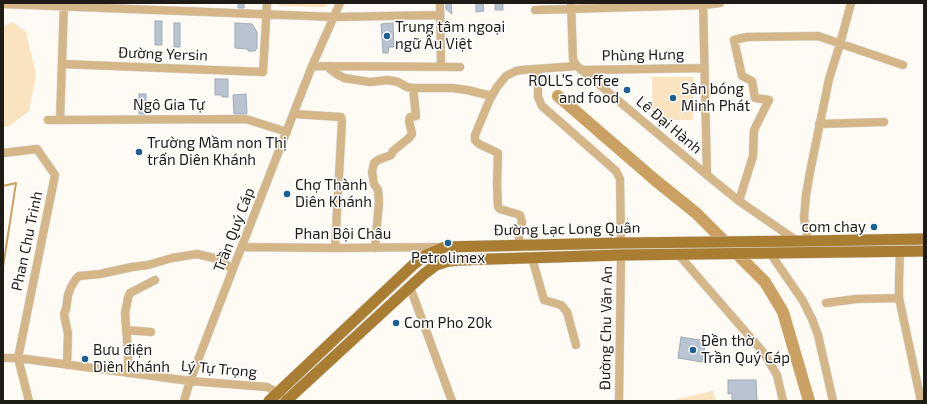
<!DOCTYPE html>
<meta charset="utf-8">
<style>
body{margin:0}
#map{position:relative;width:927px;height:404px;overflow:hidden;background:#fefaf4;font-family:"Exo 2",sans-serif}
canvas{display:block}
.frame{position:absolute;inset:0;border:4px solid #1f1b16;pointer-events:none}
</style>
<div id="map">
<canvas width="927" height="404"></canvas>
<div class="frame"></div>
</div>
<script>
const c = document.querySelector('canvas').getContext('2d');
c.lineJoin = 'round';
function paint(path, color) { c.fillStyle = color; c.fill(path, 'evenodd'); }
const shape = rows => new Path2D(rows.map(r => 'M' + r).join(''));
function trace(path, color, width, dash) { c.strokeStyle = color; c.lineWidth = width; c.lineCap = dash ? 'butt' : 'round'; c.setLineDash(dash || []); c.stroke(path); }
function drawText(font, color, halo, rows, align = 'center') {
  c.font = font + ' "Exo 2",sans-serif'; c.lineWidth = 3; c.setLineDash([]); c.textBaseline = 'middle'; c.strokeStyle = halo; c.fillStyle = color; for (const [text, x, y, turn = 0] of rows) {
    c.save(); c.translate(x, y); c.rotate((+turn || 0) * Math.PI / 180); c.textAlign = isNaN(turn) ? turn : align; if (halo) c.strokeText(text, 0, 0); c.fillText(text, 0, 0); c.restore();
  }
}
paint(shape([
 [276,3,330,3,324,7,279,6],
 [12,22,26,32,36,75,29,111,9,126,3,127,3,27],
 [652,77,693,77,693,120,653,120],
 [713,391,716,401,668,401,678,399]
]), '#fae3bf');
trace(shape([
 [3,186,16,183,3,267]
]), '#caa162', 2);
trace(shape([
 [558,96,655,180,696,213,765,282,783,312,809,401]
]), '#caa162', 12);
const building = shape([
 [238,3,244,3,244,8,238,8,238,3],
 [446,3,451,3,452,14,446,9,446,3],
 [476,3,483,3,484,11,476,12,476,3],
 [495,3,503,3,503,10,495,10,495,3],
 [155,21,162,21,162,45,155,45,155,21],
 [174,23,180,23,180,47,174,47,174,23],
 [235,23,252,24,257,32,257,48,255,51,248,51,248,49,235,48,235,23],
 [393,23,394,47,389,47,388,53,383,53,381,24,393,23],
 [215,79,228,79,228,97,222,97,222,95,215,95,215,79],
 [139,94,146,94,146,114,139,114,139,94],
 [246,94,247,114,234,114,233,95,246,94],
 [681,337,706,341,702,362,678,358,681,337],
 [728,380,756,380,757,401,732,401,732,393,728,394,728,380]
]);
paint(building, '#b8c4d1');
trace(building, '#9eabb7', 1);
const minor = shape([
 [440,3,441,67],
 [571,3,573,59,574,62,577,66,707,175,739,201,797,241],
 [703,3,707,175],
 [3,4,334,17,440,15],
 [535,10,704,5,720,3],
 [62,64,263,72,267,3],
 [312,66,460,67],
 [330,66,330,69,335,73,344,78,370,82,388,80,398,82,407,87,413,88,452,88,467,90,492,96],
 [538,69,538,97,542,106,616,171,620,179,621,243],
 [581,70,704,68],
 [294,114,341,117,342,121,335,248],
 [48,120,246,119,287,132],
 [60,120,64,3],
 [819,124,884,122],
 [3,153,37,149,55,175,18,358,29,401],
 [739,201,753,156,754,130,769,100,755,98,752,81,742,76,734,40,747,37,818,36,903,65],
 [808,241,804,218,806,195,810,172,829,79,840,44,851,3],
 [519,245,519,233,522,222,520,215,500,209,498,207,497,184,498,153,479,144,475,140,475,135,490,99,497,87,506,76,516,71,522,70,577,66],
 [242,247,335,248,439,247],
 [375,248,379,202,378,190,374,184,372,172,374,163,378,160,391,155,393,151,409,138,412,134,409,121,410,117,416,116,413,88],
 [900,251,899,280,899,298,921,401],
 [770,253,803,301,812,319,818,335,833,401],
 [678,254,763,352,777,375,783,401],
 [532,258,544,300,561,305,567,312,576,345],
 [410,287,452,401],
 [826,303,856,299,899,298],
 [126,330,151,332],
 [3,358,18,358,190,381,267,387,277,392,286,401],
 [67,365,68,334,64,314,66,309,68,295,71,287,76,279,79,276,100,274,132,267,148,265,172,258,197,254,214,258,233,269],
 [128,373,128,353,125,313,128,298,130,293,155,280],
 [184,401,190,381,233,269,312,66,340,3],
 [619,401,621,255]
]);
const major = shape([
 [269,401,413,265,426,255,445,247,621,243,808,241,924,239],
 [286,401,424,274,436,265,449,261,460,260,621,255,924,251]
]);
trace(minor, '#dad6d0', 9);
trace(major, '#dad6d0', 12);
trace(minor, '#d4b689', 8);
trace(major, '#a97e33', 11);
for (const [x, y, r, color] of [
 [387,36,4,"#1b5f94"],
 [627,90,4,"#1b5f94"],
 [673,98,4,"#1b5f94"],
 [139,152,4,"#1b5f94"],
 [287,194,4,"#1b5f94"],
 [874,227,4,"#1b5f94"],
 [448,243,4,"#1b5f94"],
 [396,323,4,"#1b5f94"],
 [693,350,4,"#1b5f94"],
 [85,359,4,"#1b5f94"]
]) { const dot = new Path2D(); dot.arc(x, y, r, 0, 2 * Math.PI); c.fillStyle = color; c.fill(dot); trace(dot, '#fff', 1.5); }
drawText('15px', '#1f1b16', '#fff', [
 ["Trung tâm ngoại",395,27],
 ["ngữ Âu Việt",395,44],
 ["ROLL’S coffee",619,81,"right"],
 ["and food",619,98,"right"],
 ["Sân bóng",681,89],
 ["Minh Phát",681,106],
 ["Trường Mầm non Thị",147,143],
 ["trấn Diên Khánh",147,160],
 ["Chợ Thành",295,185],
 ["Diên Khánh",295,202],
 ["com chay",866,227,"right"],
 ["Petrolimex",448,258,"center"],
 ["Com Pho 20k",404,323],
 ["Đền thờ",701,341],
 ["Trần Quý Cáp",701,358],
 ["Bưu điện",93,350],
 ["Diên Khánh",93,367]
], 'left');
drawText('15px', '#1f1b16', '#fff', [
 ["Đường Yersin",163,54,2],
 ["Phùng Hưng",643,55,-1],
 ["Ngô Gia Tự",169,105],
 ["Lê Đại Hành",669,125,40],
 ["Đường Lạc Long Quân",567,229,-1],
 ["Trần Quý Cáp",234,230,-69],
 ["Phan Bội Châu",343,234],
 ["Phan Chu Trinh",27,241,-78],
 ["Đường Chu Văn An",606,328,-89],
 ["Lý Tự Trọng",219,369,5]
]);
</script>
